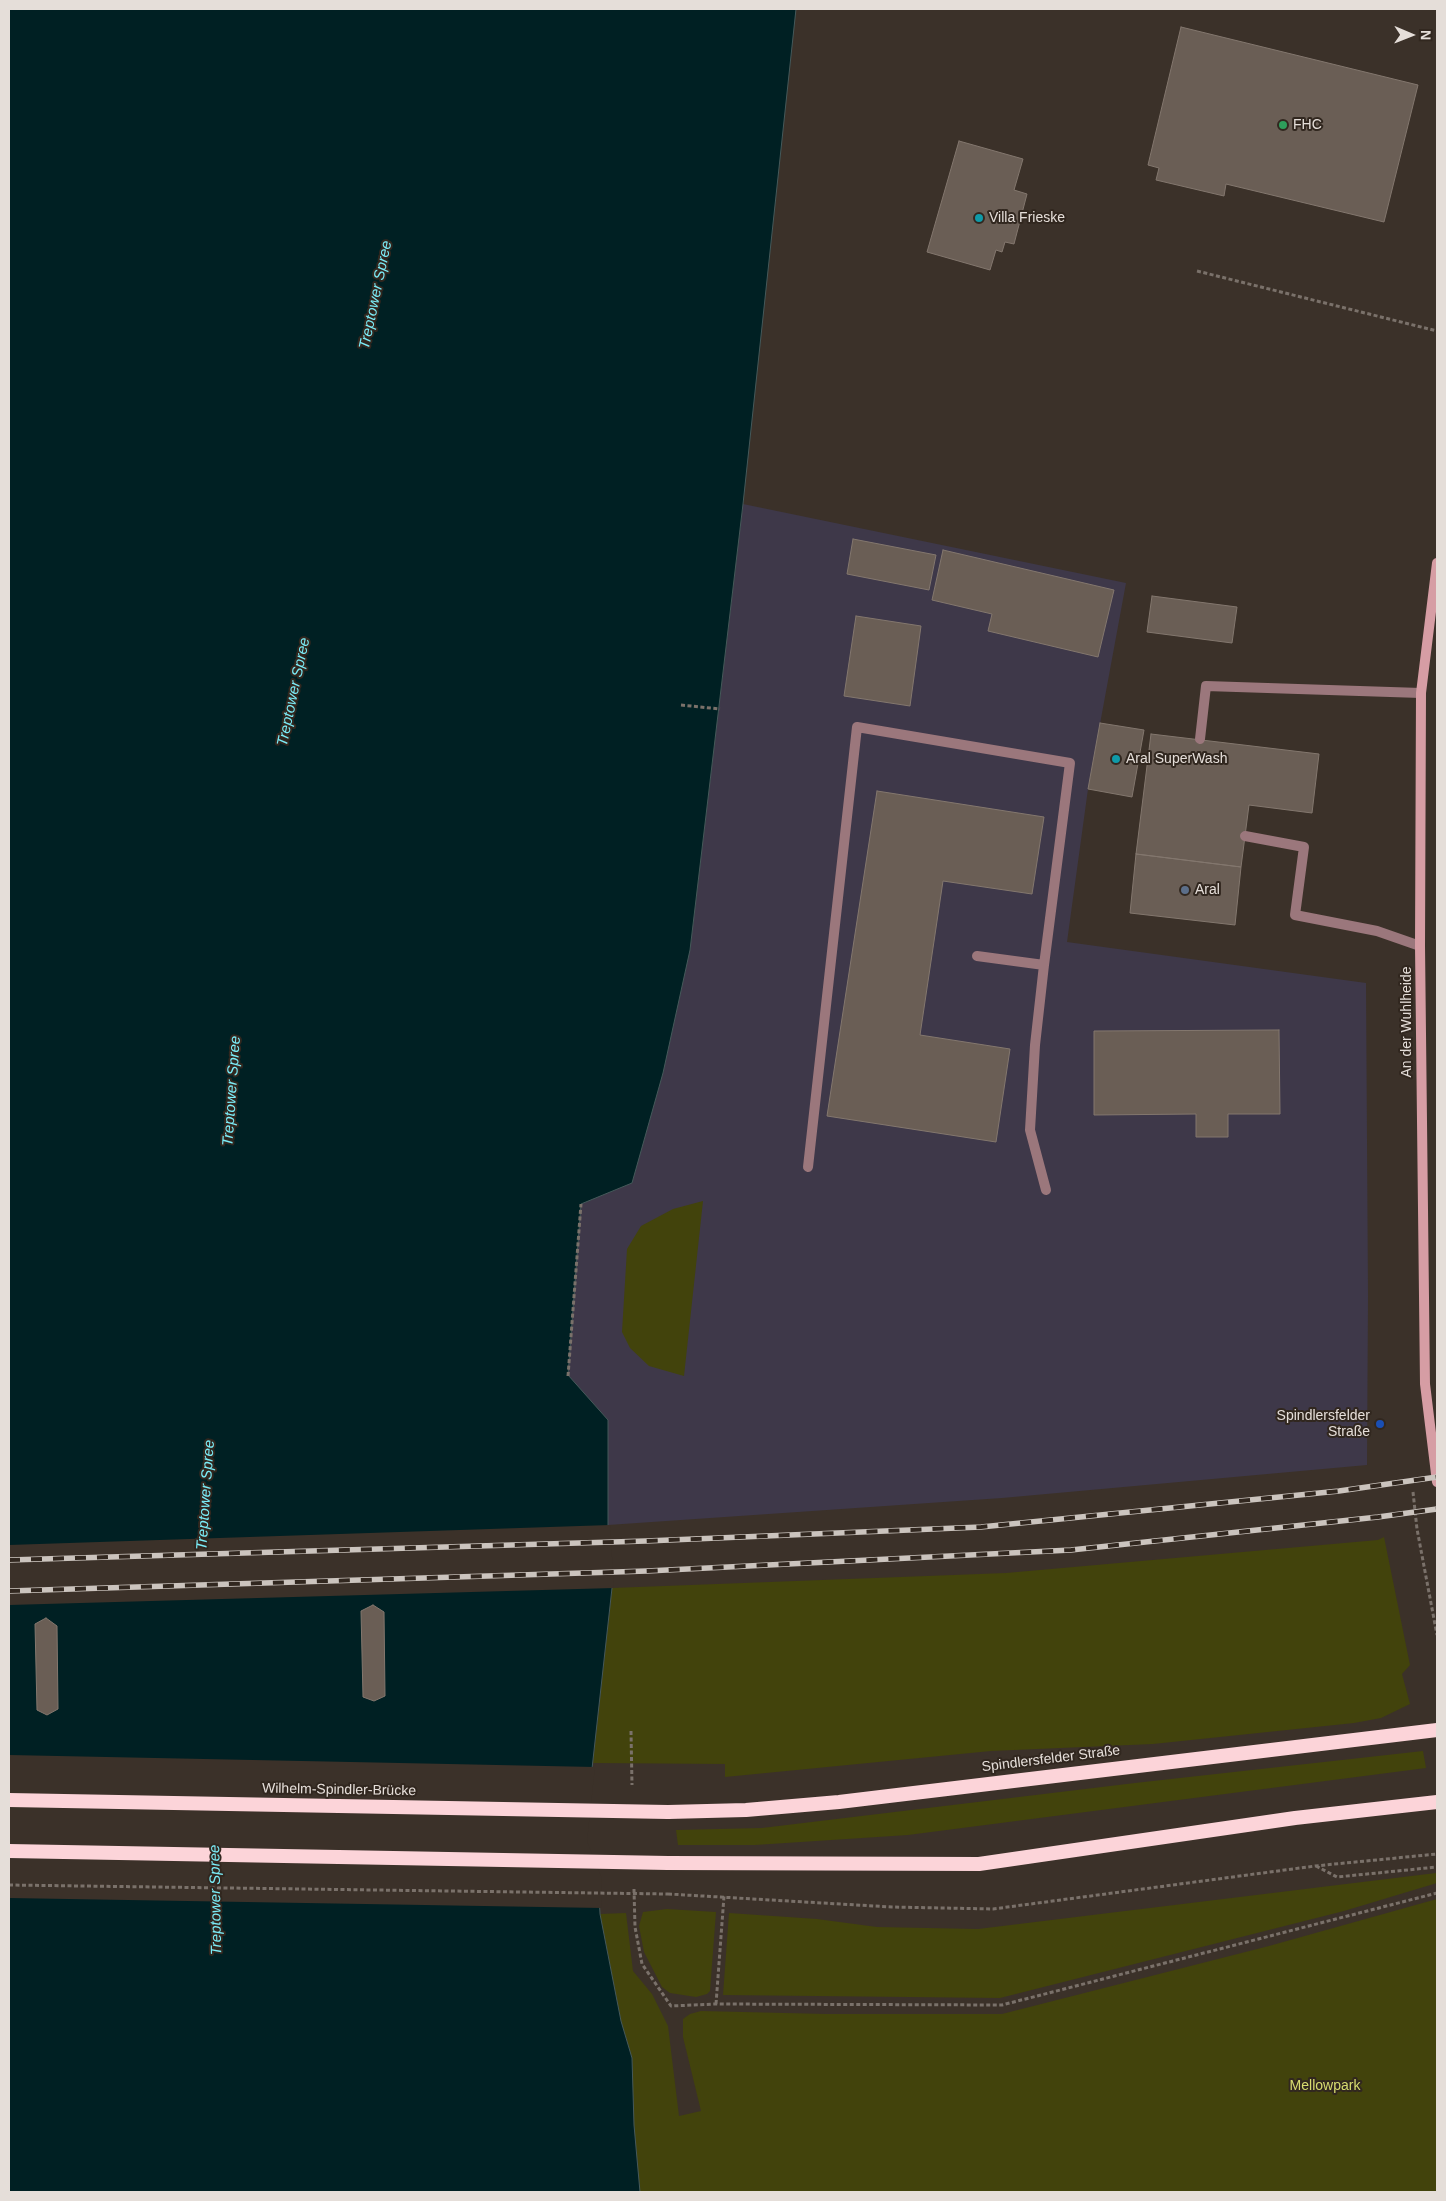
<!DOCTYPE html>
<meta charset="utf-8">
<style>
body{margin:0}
#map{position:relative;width:1446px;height:2201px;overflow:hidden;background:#3b3129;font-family:Arial,sans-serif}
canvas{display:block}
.frame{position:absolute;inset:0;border:10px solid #e5ded9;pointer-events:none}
.north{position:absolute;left:1386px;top:10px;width:50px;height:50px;-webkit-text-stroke:4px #31271f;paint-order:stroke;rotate:91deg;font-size:14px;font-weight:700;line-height:20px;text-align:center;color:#e5ded9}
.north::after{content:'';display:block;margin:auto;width:18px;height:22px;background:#e5ded9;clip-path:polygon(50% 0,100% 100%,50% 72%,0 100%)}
</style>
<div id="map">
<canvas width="1446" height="2201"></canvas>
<div class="frame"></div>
<div class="north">N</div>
</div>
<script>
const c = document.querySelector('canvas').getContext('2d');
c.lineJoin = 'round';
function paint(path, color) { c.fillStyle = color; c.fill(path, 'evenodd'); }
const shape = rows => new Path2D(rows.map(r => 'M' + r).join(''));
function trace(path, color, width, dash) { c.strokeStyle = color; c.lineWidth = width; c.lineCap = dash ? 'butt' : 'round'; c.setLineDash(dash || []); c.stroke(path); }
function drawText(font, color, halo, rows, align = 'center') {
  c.font = font + ' Arial,sans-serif'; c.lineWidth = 4; c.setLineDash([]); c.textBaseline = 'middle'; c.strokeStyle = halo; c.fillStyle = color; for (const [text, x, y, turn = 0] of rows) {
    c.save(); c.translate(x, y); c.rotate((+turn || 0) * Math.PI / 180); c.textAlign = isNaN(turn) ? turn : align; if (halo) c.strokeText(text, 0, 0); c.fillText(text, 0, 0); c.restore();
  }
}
paint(shape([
 [743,504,1126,583,1088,789,1067,942,1366,983,1368,1296,1367,1465,1002,1498,608,1525,608,1420,568,1376,581,1204,690,950]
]), '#3e3849');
paint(shape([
 [703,1201,684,1376,649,1366,630,1348,622,1332,627,1249,641,1226,673,1209],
 [1384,1537,1410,1665,1402,1674,1410,1704,1381,1718,1354,1723,1153,1744,991,1751,725,1777,725,1764,593,1763,612,1588,1006,1573,1378,1540],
 [1423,1751,1426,1768,908,1835,755,1845,678,1845,676,1830,762,1828,1135,1783],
 [1436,1873,1437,1883,1344,1911,1000,1998,723,1995,729,1913,817,1919,877,1927,978,1929],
 [1437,1899,1437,2192,640,2192,634,2125,632,2058,621,2021,600,1914,626,1913,633,1971,652,1994,668,2026,679,2116,701,2111,683,2037,683,2019,690,2014,701,2011,826,2014,1002,2014,1269,1946],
 [667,1909,716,1912,710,1991,707,1994,696,1997,670,1993,662,1987,644,1952,639,1926,643,1912]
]), '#42430c');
const water = shape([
 [9,9,796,9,743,504,690,950,663,1073,632,1183,581,1204,568,1375,608,1420,608,1525,612,1588,584,1841,598,1877,600,1914,621,2021,632,2058,634,2125,640,2192,9,2192,9,9]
]);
paint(water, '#002023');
trace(water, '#45595a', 1);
paint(shape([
 [610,1525,614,1588,9,1605,9,1545],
 [9,1755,595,1767,587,1841,601,1876,602,1908,9,1898]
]), '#3b3129');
const building = shape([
 [1181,27,1418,85,1384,222,1226,184,1224,196,1156,180,1159,168,1148,165,1181,27],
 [959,141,1023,159,1014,190,1027,194,1014,244,1005,242,1002,252,996,250,990,270,927,252,959,141],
 [853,539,936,555,929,590,847,574,853,539],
 [943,550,1114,590,1098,657,988,631,992,614,932,600,943,550],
 [1152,596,1237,607,1232,643,1147,632,1152,596],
 [856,616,921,626,910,706,844,696,856,616],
 [1100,723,1144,730,1132,797,1088,789,1100,723],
 [1151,734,1319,754,1312,813,1249,805,1241,867,1136,854,1151,734],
 [877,791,1044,817,1032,894,943,881,920,1035,1010,1049,996,1142,827,1116,877,791],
 [1136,854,1241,867,1235,925,1130,913,1136,854],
 [1279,1030,1280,1114,1228,1114,1228,1137,1196,1137,1196,1114,1094,1115,1094,1031,1279,1030],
 [373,1605,384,1612,385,1696,374,1701,363,1697,361,1611,373,1605],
 [46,1618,57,1626,58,1709,47,1715,37,1710,35,1624,46,1618]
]);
paint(building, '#6a5e55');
trace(building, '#83776e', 1);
trace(shape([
 [1197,271,1437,331],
 [681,705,720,709],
 [568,1376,581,1204],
 [1413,1492,1417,1529,1437,1635],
 [631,1731,632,1785],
 [1316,1866,1337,1877,1437,1867],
 [634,1889,635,1927,642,1964,671,2006,716,2004,1002,2005,1437,1893],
 [668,1894,892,1907,993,1909,1315,1866,1437,1854],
 [716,2004,724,1896]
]), '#7a716a', 3, [4, 2.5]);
trace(shape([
 [1200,739,1206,686,1421,693],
 [1245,836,1304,847,1295,915,1377,931,1420,946],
 [977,956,1044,965,1035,1045,1030,1130,1046,1190],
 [808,1167,857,727,1070,763,1044,965]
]), '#9b777c', 10);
trace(shape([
 [1437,563,1421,693,1420,946,1425,1384,1437,1482]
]), '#d69da4', 10);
trace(shape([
 [668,1812,746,1810,839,1802,1437,1730],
 [668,1863,979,1864,1295,1818,1437,1802]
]), '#fcd4d9', 14);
const rail = shape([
 [9,1560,646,1541,981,1527,1339,1491,1437,1477],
 [9,1591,647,1571,1071,1550,1378,1517,1437,1509]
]);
trace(rail, '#cbc4be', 5.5);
trace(rail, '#31271f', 4, [11]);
trace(shape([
 [9,1885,668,1894]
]), '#7a716a', 3, [4, 2.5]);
trace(shape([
 [9,1800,668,1812],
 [9,1851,668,1863]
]), '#fcd4d9', 14);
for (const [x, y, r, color] of [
 [1283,125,5,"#2e9e5b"],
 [979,218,5,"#0f9aa8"],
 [1116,759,5,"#0f9aa8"],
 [1185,890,5,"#5c6f8a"],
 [1380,1424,5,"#1a4fb4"]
]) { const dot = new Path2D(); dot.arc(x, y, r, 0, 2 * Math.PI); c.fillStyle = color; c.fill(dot); trace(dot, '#31271f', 2); }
drawText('14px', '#e5ded9', '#31271f', [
 ["FHC",1293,125],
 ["Villa Frieske",989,218],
 ["Aral SuperWash",1126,759],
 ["Aral",1195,890],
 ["Spindlersfelder",1370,1416,"right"],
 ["Straße",1370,1432,"right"]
], 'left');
drawText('14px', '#e5ded9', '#31271f', [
 ["An der Wuhlheide",1407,1022,-90],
 ["Spindlersfelder Straße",1051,1759,-7],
 ["Wilhelm-Spindler-Brücke",339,1790,1]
]);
drawText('14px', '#d7db6f', '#31271f', [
 ["Mellowpark",1325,2086]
]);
drawText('italic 15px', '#7bedf8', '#31271f', [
 ["Treptower Spree",376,295,-78],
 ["Treptower Spree",294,692,-78],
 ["Treptower Spree",232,1091,-86],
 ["Treptower Spree",206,1495,-86],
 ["Treptower Spree",216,1900,-91]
]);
</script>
